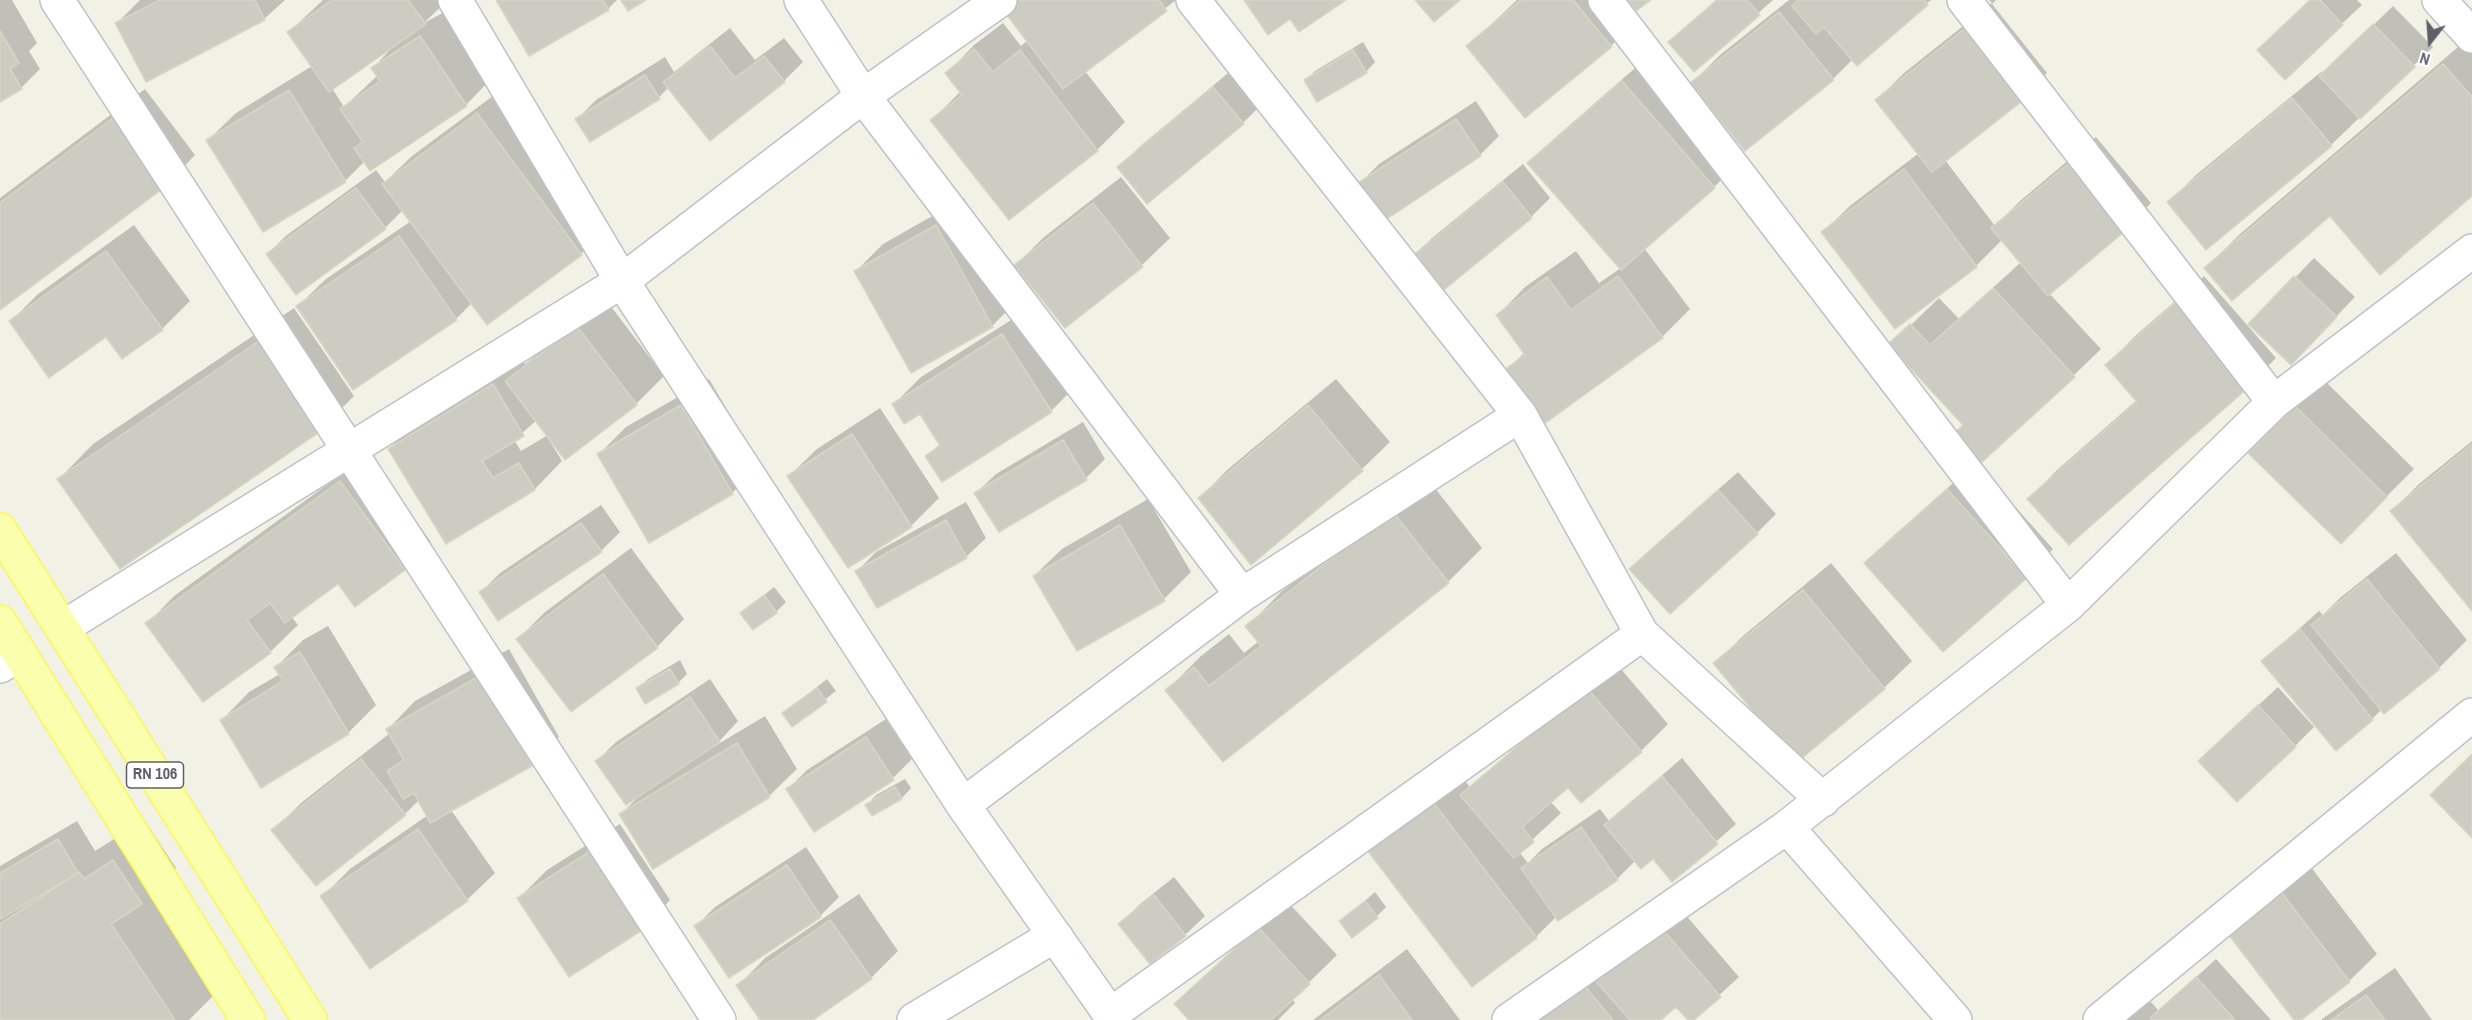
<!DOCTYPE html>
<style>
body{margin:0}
#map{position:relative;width:2472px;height:1020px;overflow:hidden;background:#f1f1e6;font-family:"Archivo Narrow",sans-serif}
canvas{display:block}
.north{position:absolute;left:2400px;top:12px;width:60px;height:60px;-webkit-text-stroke:4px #fff;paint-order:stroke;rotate:197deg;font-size:16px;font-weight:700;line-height:24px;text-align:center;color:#5d6068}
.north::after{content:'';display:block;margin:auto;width:21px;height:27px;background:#5d6068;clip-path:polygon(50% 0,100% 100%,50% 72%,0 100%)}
</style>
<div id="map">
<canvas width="2472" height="1020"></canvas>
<div class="north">N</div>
</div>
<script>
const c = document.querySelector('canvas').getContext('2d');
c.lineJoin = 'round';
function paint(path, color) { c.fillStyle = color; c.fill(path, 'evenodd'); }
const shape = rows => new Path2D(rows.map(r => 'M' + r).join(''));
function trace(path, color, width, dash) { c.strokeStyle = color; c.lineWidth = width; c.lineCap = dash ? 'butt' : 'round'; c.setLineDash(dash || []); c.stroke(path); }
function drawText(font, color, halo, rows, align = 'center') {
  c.font = font + ' "Archivo Narrow",sans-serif'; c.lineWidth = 4.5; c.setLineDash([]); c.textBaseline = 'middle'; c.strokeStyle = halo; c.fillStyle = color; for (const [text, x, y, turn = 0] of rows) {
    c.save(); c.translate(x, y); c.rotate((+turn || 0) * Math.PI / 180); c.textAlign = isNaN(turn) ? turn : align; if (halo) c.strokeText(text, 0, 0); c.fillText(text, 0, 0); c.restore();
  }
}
paint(shape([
 [0,0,12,0,37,43,29,51,40,69,21,88,0,101],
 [140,0,285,0,264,19,117,23],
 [323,0,448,0,424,23,448,10,493,77,466,105,365,161,345,181,208,140,236,113,312,66,289,32],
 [396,43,373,68,378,75,344,107,332,88],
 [498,0,617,0,608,9],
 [1015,0,1176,0,1085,71,1125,122,1097,150,1009,218,932,120,961,91,947,73,974,45,1003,23,1021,46,1028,40],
 [1517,0,1623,0,1638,18,1611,46,1468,46],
 [1716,0,1773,0,1694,70,1670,42],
 [1789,0,1931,0,1853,59,1833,79,1692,83,1720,55],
 [1989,0,1996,0,1992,4,2047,73,2020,101,1945,160,1995,226,2020,201,2096,137,2151,203,2124,230,2049,293,2101,349,2073,376,1891,344,1939,298,1959,319,2021,262,2002,240,1976,266,1895,327,1823,232,1851,205,1919,153,1877,100,1904,73,1992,3],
 [2311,0,2357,0,2362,5,2285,77],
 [2393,6,2433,47,2331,145,2207,248,2169,202,2196,175,2321,72,2323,74],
 [730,28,755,60,784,38,803,62,784,81,669,87,659,97,577,119,596,100,665,57,674,72],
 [2472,35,2472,194,2330,214,2206,268,2240,234],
 [1363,42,1375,62,1366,72,1306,81,1315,71],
 [1650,55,1742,160,1714,187,1644,248,1690,309,1662,337,1544,422,1506,371,1525,352,1498,315,1525,287,1576,251,1599,283,1621,268,1529,163,1557,136],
 [1233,69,1262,104,1243,123,1119,167,1138,148],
 [505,87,608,226,581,254,472,303,456,319,298,306,326,279,411,221,403,210,385,228,296,292,267,254,287,235,376,170,385,182,412,156],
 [145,89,195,155,168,183,0,309,0,198],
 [1476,101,1499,136,1480,155,1360,183,1379,164],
 [1523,164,1550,198,1531,217,1441,291,1413,257,1432,238],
 [1121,177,1170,238,1142,265,1065,326,1016,265,1044,237],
 [964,198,1020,298,992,326,856,271,883,244],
 [134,225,190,301,162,329,122,357,107,335,11,321,38,294],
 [2314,258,2355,297,2310,344,2250,324],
 [2204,276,2276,358,2249,385,2029,499,2056,471,2137,400,2107,365,2134,337],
 [606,300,664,376,636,404,566,458,550,437,548,438,562,461,535,489,446,542,389,449,417,421,521,358,525,364],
 [537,420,548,435,521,451,514,440],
 [294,308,354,396,320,430,59,479,93,444],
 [1030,308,1079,383,1052,410,943,480,927,456,940,444,920,412,894,404,921,377],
 [709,379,760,465,732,493,599,454,626,427],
 [1336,379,1390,442,1362,469,1251,563,1200,498,1227,470],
 [2323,379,2414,469,2341,542,2250,453],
 [880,408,939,498,911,526,789,476,817,449],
 [1083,422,1105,459,1086,478,999,530,976,493,996,474],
 [2472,441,2472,609,2392,511,2419,484],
 [368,455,431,542,404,569,338,582,291,616,298,625,270,652,147,624,174,596],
 [1976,463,2053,549,2026,577,1866,563,1893,536],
 [1738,472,1776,514,1757,533,1650,550],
 [1427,478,1482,548,1448,582,1223,760,1167,690,1201,656,1229,634,1244,653,1259,641,1247,627,1281,592],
 [1148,499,1191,572,1164,599,1034,576,1062,549],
 [966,502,986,538,966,557,857,571,876,552],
 [601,505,620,532,601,551,481,592,500,573],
 [631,548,684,619,657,647,518,639,545,612],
 [2396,553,2467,640,2439,668,2384,712,2382,709,2372,719,2263,661,2319,611,2323,615,2340,598],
 [1831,563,1912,661,1884,688,1715,663,1743,636],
 [774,587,786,602,776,612,742,613],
 [328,626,376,705,348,733,262,786,222,720,249,692,280,674,276,667,303,640],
 [509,649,559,737,532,764,451,810,495,873,467,900,322,897,350,869,428,815,419,800,405,814,273,831,301,803,390,733,388,729,415,701],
 [1609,655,1668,724,1641,751,1568,786,1550,801,1561,813,1519,852,1528,863,1542,849,1600,809,1609,821,1682,758,1736,824,1673,880,1653,857,1636,860,1617,879,1556,917,1536,937,1369,850,1460,775,1470,787,1551,716],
 [680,660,687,674,678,683,638,688,648,679],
 [710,679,738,721,715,746,765,716,797,769,769,796,621,814,638,797,597,761,616,742],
 [827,679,836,691,792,725,784,713],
 [2278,687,2314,727,2295,746,2219,742],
 [886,719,912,759,893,778,788,789,807,770],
 [905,779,911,788,902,798,873,814,867,805,876,795],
 [77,821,95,851,114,839,119,846,148,826,176,868,149,895,215,994,189,1020,0,1020,0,866],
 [620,824,670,900,643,928,519,898,547,870],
 [806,847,839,897,820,916,696,926,715,907],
 [2307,862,2377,954,2349,981,2295,1020,2227,930],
 [1174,877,1205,916,1185,935,1150,962,1120,924,1139,905],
 [1375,892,1386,907,1377,916,1341,922],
 [859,894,898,951,871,978,810,1020,762,1020,738,986,765,958],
 [1286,900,1337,955,1292,999,1295,1003,1278,1020,1191,1020,1176,1004],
 [1678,906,1739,977,1692,1020,1677,1005,1659,1020,1537,1020],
 [1407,949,1460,1020,1313,1020],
 [2216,959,2271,1020,2114,1020,2142,992,2159,1011],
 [2395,968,2432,1020,2322,1020,2322,1019]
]), '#0003');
const building = shape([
 [160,0,255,0,265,20,146,82,115,23,160,0],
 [332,0,408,0,426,24,329,92,287,32,332,0],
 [496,0,603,0,609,10,529,56,496,0],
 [621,0,646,0,628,11,621,0],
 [1016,0,1159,0,1167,11,1063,89,1003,10,1016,0],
 [1244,0,1346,0,1299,32,1290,19,1268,35,1244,0],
 [1415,0,1460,0,1434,22,1415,0],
 [1521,0,1573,0,1612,47,1525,118,1466,46,1521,0],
 [1628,0,1651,0,1636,11,1628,0],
 [1717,0,1747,0,1760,15,1694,72,1668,42,1717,0],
 [1798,0,1924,0,1928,5,1857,66,1824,27,1816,34,1792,6,1798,0],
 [2310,0,2320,0,2343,25,2285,80,2257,50,2310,0],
 [1779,12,1834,80,1745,151,1690,83,1779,12],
 [2373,24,2415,67,2360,119,2319,76,2373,24],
 [1964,29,2021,102,1932,172,1875,100,1964,29],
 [0,31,19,63,10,69,22,89,0,102,0,31],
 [420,36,467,106,370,171,354,148,363,142,340,109,380,81,371,68,420,36],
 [710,46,735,78,764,56,785,82,710,141,663,82,710,46],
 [974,49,993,72,1020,50,1098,151,1009,220,930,120,962,95,945,73,974,49],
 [1353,50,1367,73,1317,102,1304,80,1353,50],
 [2443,64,2472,97,2472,196,2380,275,2330,216,2232,301,2204,268,2443,64],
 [645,75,660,99,590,142,575,119,645,75],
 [1622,81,1715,188,1621,270,1527,163,1622,81],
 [1213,87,1244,124,1147,204,1117,167,1213,87],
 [289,90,346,182,263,232,206,140,289,90],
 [2292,98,2332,146,2206,250,2167,202,2292,98],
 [477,113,582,255,487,325,382,184,477,113],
 [117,115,169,184,0,310,0,203,117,115],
 [1456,119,1481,156,1384,221,1358,183,1456,119],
 [2068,164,2125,231,2048,296,1991,228,2068,164],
 [1904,169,1977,267,1895,329,1821,232,1904,169],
 [1503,182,1532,218,1440,293,1411,257,1503,182],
 [356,188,386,229,296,295,266,254,356,188],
 [1093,203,1143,267,1065,328,1014,265,1093,203],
 [936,225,993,327,911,373,854,271,936,225],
 [399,236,457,320,353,390,296,306,399,236],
 [106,251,163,330,122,359,106,337,49,378,9,321,106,251],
 [1618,276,1663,338,1544,424,1504,370,1525,355,1496,315,1547,277,1571,310,1618,276],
 [2294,276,2337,317,2291,365,2248,324,2294,276],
 [1993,288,2075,377,1981,463,1954,434,1963,425,1888,344,1910,324,1930,345,1993,288],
 [2176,302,2250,386,2069,545,2027,499,2137,402,2105,365,2176,302],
 [577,326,637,405,565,460,505,381,577,326],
 [1002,334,1052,412,942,482,925,456,940,446,920,414,904,424,892,404,1002,334],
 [259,341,321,431,120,569,57,479,259,341],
 [493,384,524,436,482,461,493,478,519,463,535,490,446,544,388,449,493,384],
 [681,405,733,494,649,543,597,454,681,405],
 [1308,405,1363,471,1251,565,1198,498,1308,405],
 [2295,406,2387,497,2341,544,2248,453,2295,406],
 [852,434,912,527,848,568,787,476,852,434],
 [1063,440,1087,480,999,532,974,493,1063,440],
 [2472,444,2472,611,2390,511,2472,444],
 [340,481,405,570,355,607,338,584,285,623,270,603,247,620,271,653,203,702,145,623,340,481],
 [1947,489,2027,578,1943,652,1864,563,1947,489],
 [1718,490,1758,534,1670,614,1629,569,1718,490],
 [1392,511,1449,583,1223,762,1165,690,1194,667,1209,686,1261,646,1245,626,1392,511],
 [946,520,967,558,877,608,855,571,946,520],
 [581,523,602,552,498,621,479,592,581,523],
 [1120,525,1165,601,1077,651,1033,576,1120,525],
 [603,574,658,648,571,712,516,639,603,574],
 [2367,579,2440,669,2384,714,2311,625,2367,579],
 [1803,590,1885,689,1796,763,1713,663,1803,590],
 [764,595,777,613,753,630,740,613,764,595],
 [2300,629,2373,720,2336,751,2261,661,2300,629],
 [300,652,349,734,261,788,220,720,283,681,274,667,300,652],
 [670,669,679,684,645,704,636,688,670,669],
 [481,675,532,766,430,823,414,793,403,799,387,771,404,760,386,729,481,675],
 [1581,681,1642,752,1581,803,1568,788,1522,827,1534,842,1514,858,1460,795,1551,718,1581,681],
 [817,688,827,702,792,727,782,713,817,688],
 [690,697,720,742,626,805,595,761,690,697],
 [2258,705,2296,747,2237,802,2198,761,2258,705],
 [866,737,894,780,814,832,786,789,866,737],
 [737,743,770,797,653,869,619,814,737,743],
 [2472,754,2472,838,2430,795,2472,754],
 [361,759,406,815,316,886,271,830,361,759],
 [1662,776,1718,844,1672,882,1653,859,1641,869,1604,825,1662,776],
 [895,787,902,799,872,816,865,805,895,787],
 [1432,801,1537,938,1472,987,1367,850,1432,801],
 [1581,827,1618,880,1558,921,1521,868,1581,827],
 [418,829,468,901,370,969,320,896,418,829],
 [58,839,78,873,0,919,0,873,58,839],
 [592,850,644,929,569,977,517,898,592,850],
 [113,860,142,904,111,924,175,1020,0,1020,0,924,79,872,84,879,113,860],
 [787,865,821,917,729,978,694,926,787,865],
 [2279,889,2350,982,2301,1020,2294,1020,2225,930,2279,889],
 [1154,895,1186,936,1150,964,1118,924,1154,895],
 [1365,901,1378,918,1352,938,1339,921,1365,901],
 [830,920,872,979,813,1020,760,1020,736,985,830,920],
 [1658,924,1721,997,1694,1020,1688,1020,1676,1007,1661,1020,1630,1020,1594,979,1658,924],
 [1258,927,1310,984,1271,1020,1189,1020,1174,1004,1258,927],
 [1379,975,1412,1020,1320,1020,1379,975],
 [1577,977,1613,1020,1535,1020,1577,977],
 [2196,977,2235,1020,2152,1020,2150,1018,2196,977],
 [2366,995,2385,1020,2331,1020,2366,995]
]);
paint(building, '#ccccc3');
trace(building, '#d7d5c3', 1.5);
const minor = shape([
 [57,0,719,1020],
 [455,0,622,281,963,805,1114,1020],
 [801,0,863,96,1242,595,963,805],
 [1193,0,1520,415,1642,634,1823,800],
 [1605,0,2068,605],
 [1964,0,2274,402],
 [2439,0,2472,36],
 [1242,595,1520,415],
 [62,628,622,281,863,96,1000,0],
 [0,666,20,654],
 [1787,827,1955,1020],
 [1110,1015,1642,634],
 [914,1020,1052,937,1057,938],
 [1509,1020,1787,827,2068,605,2274,402,2472,251],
 [2100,1020,2472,715]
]);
const major = shape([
 [0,530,310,1020],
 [0,622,248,1020]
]);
trace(minor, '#bfc1c8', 36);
trace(major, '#fff751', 36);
trace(minor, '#fff', 33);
trace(major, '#f9ffad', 33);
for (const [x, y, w] of [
 [155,775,57]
]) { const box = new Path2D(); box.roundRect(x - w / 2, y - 13, w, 26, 4.5); c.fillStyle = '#fff'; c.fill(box); trace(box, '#5d6068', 1.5); }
drawText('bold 16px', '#5d6068', null, [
 ["RN 106",155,775]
]);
</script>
